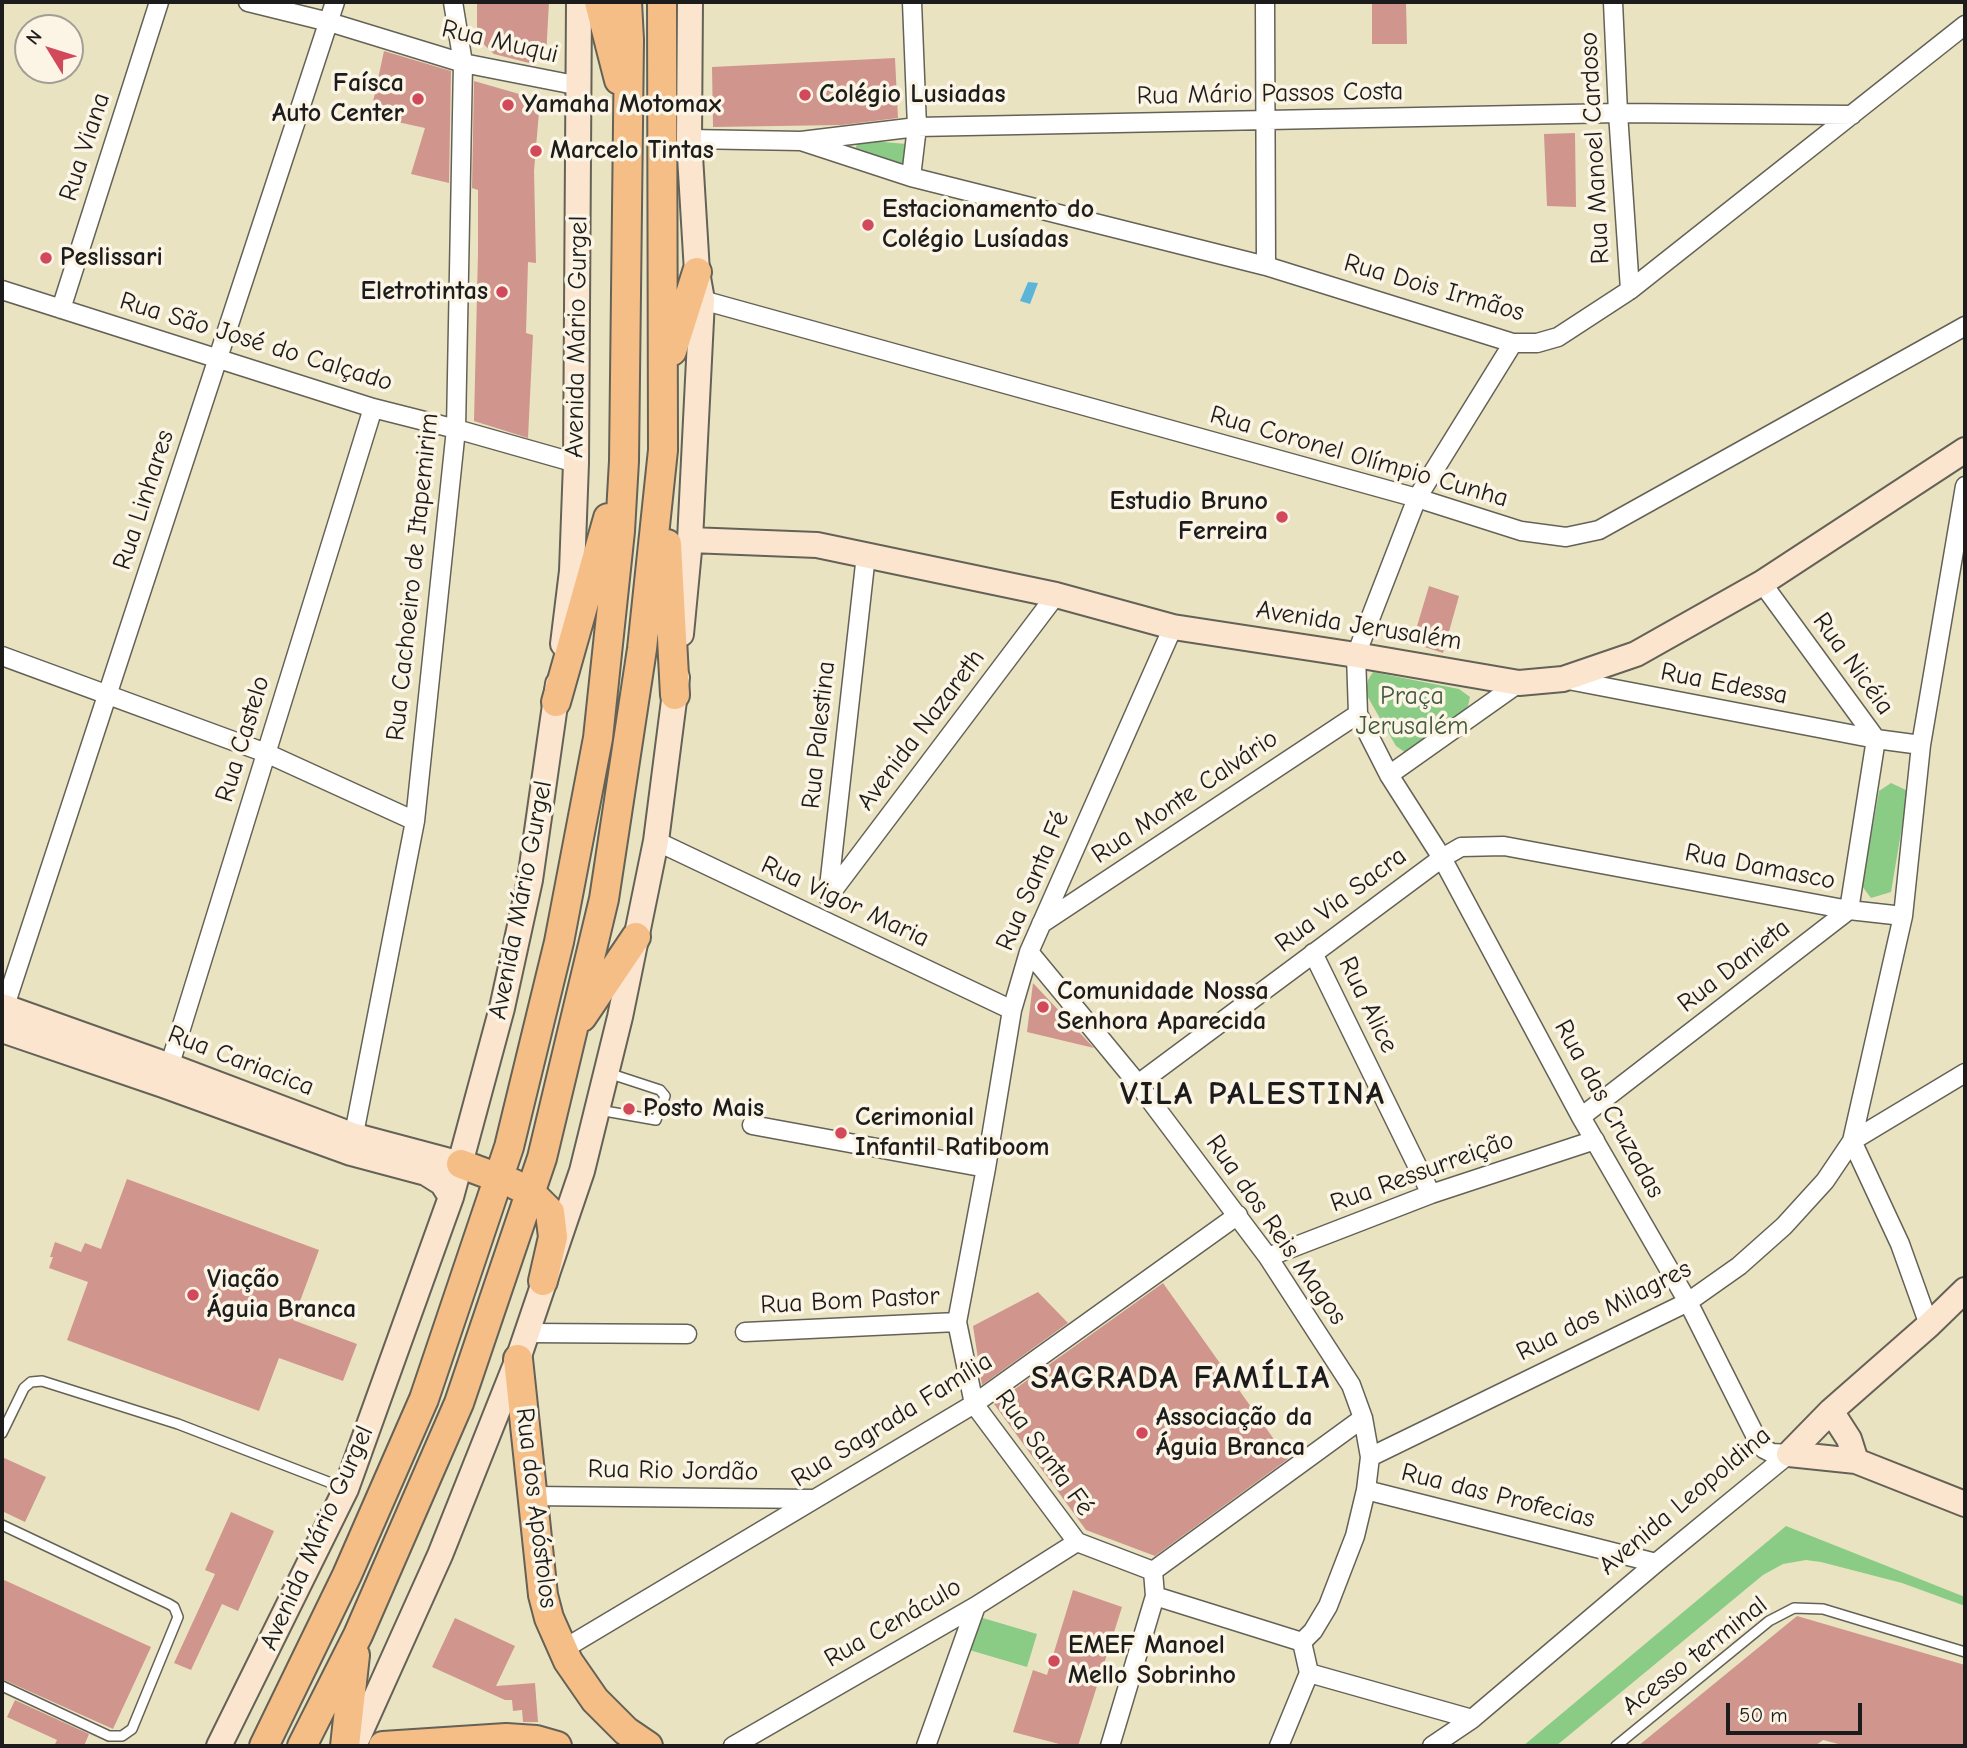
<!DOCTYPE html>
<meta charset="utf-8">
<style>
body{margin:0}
#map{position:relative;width:1967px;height:1748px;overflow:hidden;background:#eae3c2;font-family:"Comic Neue",sans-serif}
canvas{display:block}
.frame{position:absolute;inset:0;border:4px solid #1c1c1c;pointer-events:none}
.north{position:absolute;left:14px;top:14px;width:70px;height:70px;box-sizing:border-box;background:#fcf5e5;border:2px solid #a29e95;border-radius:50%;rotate:308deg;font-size:19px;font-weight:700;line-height:28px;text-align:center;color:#1c1c1c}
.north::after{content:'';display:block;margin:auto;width:24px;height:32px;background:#d1495b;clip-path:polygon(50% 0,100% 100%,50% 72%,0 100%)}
.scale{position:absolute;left:1726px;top:1703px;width:136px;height:32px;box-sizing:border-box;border:4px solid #1c1c1c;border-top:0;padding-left:9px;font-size:21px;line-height:24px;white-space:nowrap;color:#1c1c1c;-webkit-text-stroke:5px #fcf5e5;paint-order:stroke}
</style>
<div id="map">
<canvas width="1967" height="1748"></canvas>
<div class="frame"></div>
<div class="north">N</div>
<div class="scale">50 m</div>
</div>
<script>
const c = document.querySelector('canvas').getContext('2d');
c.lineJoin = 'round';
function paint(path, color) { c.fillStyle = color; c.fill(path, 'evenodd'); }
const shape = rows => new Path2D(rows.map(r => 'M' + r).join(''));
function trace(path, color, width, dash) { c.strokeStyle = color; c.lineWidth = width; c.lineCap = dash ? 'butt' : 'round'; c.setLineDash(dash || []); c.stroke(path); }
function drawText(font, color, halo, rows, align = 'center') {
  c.font = font + ' "Comic Neue",sans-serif'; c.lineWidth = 7; c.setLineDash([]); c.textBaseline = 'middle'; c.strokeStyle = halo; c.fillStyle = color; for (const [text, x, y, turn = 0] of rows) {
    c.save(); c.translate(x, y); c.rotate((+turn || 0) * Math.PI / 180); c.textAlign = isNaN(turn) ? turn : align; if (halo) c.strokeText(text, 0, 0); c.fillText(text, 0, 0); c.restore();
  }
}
paint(shape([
 [859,140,907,144,906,169,854,151],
 [1373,672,1459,689,1470,697,1468,706,1461,715,1406,753,1396,746,1366,694,1368,680],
 [1891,783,1908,791,1891,892,1871,898,1862,886,1879,791],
 [1786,1526,1965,1597,1965,1606,1902,1583,1821,1562,1806,1560,1783,1564,1763,1575,1556,1746,1523,1746],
 [976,1616,1037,1634,1027,1667,966,1649]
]), '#8acc85');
paint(shape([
 [1028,282,1038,283,1030,304,1020,301]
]), '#5bb5d8');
paint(shape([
 [477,2,549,2,546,57,533,64,494,54,477,38],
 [1372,2,1406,2,1407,44,1372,44],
 [384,51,451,71,449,183,411,174,425,128,370,116],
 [895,58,898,118,842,125,713,127,712,67],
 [474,81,540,100,534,171,536,263,528,262,526,333,533,335,528,438,474,421,478,252,478,190,472,188],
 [1575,133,1576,207,1547,206,1544,134],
 [1429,586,1459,596,1443,653,1412,643],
 [1033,983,1093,1047,1094,1048,1027,1032],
 [127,1179,319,1250,293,1320,357,1344,343,1381,279,1358,259,1411,67,1340,88,1282,49,1268,53,1257,50,1257,55,1242,81,1252,85,1243,101,1249],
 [1163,1283,1288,1459,1155,1556,1086,1530,994,1404],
 [1038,1292,1068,1323,982,1385,973,1326],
 [2,1457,46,1477,25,1522,2,1511],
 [231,1512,274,1531,238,1611,222,1604,191,1670,174,1663,215,1574,205,1570],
 [2,1579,151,1647,113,1729,2,1679],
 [1073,1590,1122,1607,1078,1746,1067,1746,1013,1732,1033,1670,1047,1675],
 [1797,1616,1965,1665,1965,1746,1846,1746,1823,1740,1815,1746,1638,1746],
 [455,1618,515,1646,496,1686,535,1683,538,1722,523,1722,522,1710,513,1711,512,1700,505,1700,432,1667],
 [15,1700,89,1734,84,1746,54,1746,57,1740,7,1717]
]), '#d0968d');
const lane = shape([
 [599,1110,656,1120,665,1096,660,1090,608,1073],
 [2,1433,24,1388,31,1382,42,1381,178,1424,344,1488],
 [2,1525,169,1604,174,1607,178,1617,132,1729,122,1736,109,1736,2,1686],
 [1616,1746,1769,1621,1794,1608,1823,1609,1965,1652]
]);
const street = shape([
 [248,2,329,22,463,63,580,86],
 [1265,2,1266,266],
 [1613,2,1618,113,1630,290],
 [689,139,801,141,917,127,1618,113,1852,115],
 [801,141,911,177,1266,266,1513,343,1537,343,1558,337,1630,290,1965,25],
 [911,177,917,127,912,2],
 [2,290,373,408,456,429,576,463],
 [702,300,1417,498,1521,531,1566,537,1599,530,1965,326],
 [61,309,159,2],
 [1513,343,1417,498,1356,655,1358,714,1389,775,1442,858,1581,1117,1688,1302,1758,1441,1764,1449,1772,1453,1789,1454],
 [1762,583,1876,739],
 [1173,627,1029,952,1012,1010,986,1168,957,1322,974,1404,1077,1542,1153,1571,1155,1596,1302,1642],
 [2,656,266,753,415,821],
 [1563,679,1876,739,1921,745],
 [1389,775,1519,683],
 [656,841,1012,1010],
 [828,896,866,555],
 [828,897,1056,595],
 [1041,924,1358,714],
 [1029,952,1138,1084,1268,1257,1351,1385,1363,1418,1370,1457,1366,1490,1355,1536,1328,1606,1313,1631,1302,1642,1309,1673,1279,1746],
 [1313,953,1431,1194],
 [2,1015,335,2],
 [166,1077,373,408],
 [1138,1084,1442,858,1461,847,1504,846,1849,910,1903,916],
 [1581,1117,1849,910,1876,739],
 [752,1125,986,1168],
 [352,1144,415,821,456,429,463,63,453,2],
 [1268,1257,1431,1194,1595,1140],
 [1929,1325,1900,1244,1852,1141,1903,916,1921,745,1965,486],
 [745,1332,957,1322],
 [526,1333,687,1334],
 [1370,1457,1688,1302,1739,1266,1784,1226,1825,1181,1852,1141,1965,1073],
 [1366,1490,1656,1563],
 [532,1496,814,1499],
 [1153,1571,1363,1418],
 [562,1650,974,1404,1238,1215],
 [1309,1673,1472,1719],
 [733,1746,976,1606,1077,1542],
 [926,1746,976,1606],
 [1110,1746,1155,1596],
 [1432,1746,1472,1719,1656,1563,1789,1454]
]);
const secondary = shape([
 [690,540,817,545,1056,595,1173,627,1356,655,1519,683,1563,679,1636,654,1762,583,1965,450],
 [681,634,690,540,702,300,697,272,689,139,690,2],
 [563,644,572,571,576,463,579,2],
 [2,1006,170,1066,352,1135,461,1164],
 [2,1030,163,1085,351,1153,426,1173,442,1183,451,1197],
 [1831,1411,1849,1439,1856,1461],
 [1789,1454,1831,1411,1929,1325,1965,1290],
 [1789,1454,1856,1461,1965,1504],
 [219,1746,346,1489,451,1197,502,1008,530,880,558,684],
 [354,1746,440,1555,518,1359,582,1171,620,1017,656,841,677,677]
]);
const primary = shape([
 [599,2,619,80],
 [672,351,697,272],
 [667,544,675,695],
 [556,702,608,518],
 [582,1017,636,937],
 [461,1164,512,1183,531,1193,550,1212,553,1237,543,1281],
 [518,1359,543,1595,549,1618,568,1661,595,1700,626,1731,648,1746],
 [264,1746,347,1575,424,1399,509,1147,559,942,598,738,620,531,624,461,629,40,627,2],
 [302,1746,358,1635,459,1403,542,1158,604,899,642,649,663,450,662,2],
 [345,1746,355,1655],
 [383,1746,506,1738,536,1740,557,1746]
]);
trace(lane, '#646256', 12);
trace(street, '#646256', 21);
trace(secondary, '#646256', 28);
trace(primary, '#646256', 32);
trace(lane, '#fff', 9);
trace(street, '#fff', 18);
trace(secondary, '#fbe5cf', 24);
trace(primary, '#f6be87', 28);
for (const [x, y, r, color] of [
 [805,95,7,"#d1495b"],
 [418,99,7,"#d1495b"],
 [508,105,7,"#d1495b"],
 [536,151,7,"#d1495b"],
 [868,225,7,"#d1495b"],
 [46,258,7,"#d1495b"],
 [502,292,7,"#d1495b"],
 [1282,517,7,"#d1495b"],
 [1043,1007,7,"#d1495b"],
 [629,1109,7,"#d1495b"],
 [841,1133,7,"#d1495b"],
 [193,1295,7,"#d1495b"],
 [1142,1433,7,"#d1495b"],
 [1054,1661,7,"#d1495b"]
]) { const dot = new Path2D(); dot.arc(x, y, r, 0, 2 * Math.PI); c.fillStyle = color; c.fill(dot); trace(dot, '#fcf5e5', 2.5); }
drawText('26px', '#1c1c1c', '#fcf5e5', [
 ["Rua Muqui",500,42,13],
 ["Rua Mário Passos Costa",1270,94,-1],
 ["Rua Viana",85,147,-72],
 ["Rua Manoel Cardoso",1595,148,-93],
 ["Rua Dois Irmãos",1434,288,16],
 ["Avenida Mário Gurgel",577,337,-89],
 ["Rua São José do Calçado",256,342,17],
 ["Rua Coronel Olímpio Cunha",1359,457,16],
 ["Rua Linhares",144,500,-72],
 ["Rua Cachoeiro de Itapemirim",413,577,-84],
 ["Avenida Jerusalém",1359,626,9],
 ["Rua Nicéia",1853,664,54],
 ["Rua Edessa",1724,684,11],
 ["Avenida Nazareth",921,730,-53],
 ["Rua Palestina",819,735,-84],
 ["Rua Castelo",243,739,-73],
 ["Rua Monte Calvário",1185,797,-34],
 ["Rua Damasco",1760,867,11],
 ["Rua Santa Fé",1033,881,-67],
 ["Avenida Mário Gurgel",521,900,-79],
 ["Rua Via Sacra",1341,900,-37],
 ["Rua Vigor Maria",845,902,25],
 ["Rua Danieta",1734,966,-38],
 ["Rua Alice",1368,1005,64],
 ["Rua Cariacica",241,1061,21],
 ["Rua das Cruzadas",1609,1109,61],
 ["Rua Ressurreição",1422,1172,-20],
 ["Rua dos Reis Magos",1276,1230,55],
 ["Rua Bom Pastor",850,1301,-3],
 ["Rua dos Milagres",1604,1311,-27],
 ["Rua Sagrada Família",892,1420,-32],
 ["Rua Santa Fé",1044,1453,54],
 ["Rua Rio Jordão",673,1471,1],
 ["Rua das Profecias",1498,1496,14],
 ["Avenida Leopoldina",1685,1501,-40],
 ["Rua dos Apóstolos",536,1508,83],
 ["Avenida Mário Gurgel",317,1538,-66],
 ["Rua Cenáculo",893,1623,-30],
 ["Acesso terminal",1695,1656,-38]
]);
drawText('bold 26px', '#1c1c1c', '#fcf5e5', [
 ["Faísca",404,84,"right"],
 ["Auto Center",404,114,"right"],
 ["Colégio Lusiadas",819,95],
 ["Yamaha Motomax",522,105],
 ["Marcelo Tintas",550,151],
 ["Estacionamento do",882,210],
 ["Colégio Lusíadas",882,240],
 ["Peslissari",60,258],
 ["Eletrotintas",488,292,"right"],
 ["Estudio Bruno",1268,502,"right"],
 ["Ferreira",1268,532,"right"],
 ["Comunidade Nossa",1057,992],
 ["Senhora Aparecida",1057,1022],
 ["Posto Mais",643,1109],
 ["Cerimonial",855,1118],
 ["Infantil Ratiboom",855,1148],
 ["Viação",207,1280],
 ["Águia Branca",207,1310],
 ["Associação da",1156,1418],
 ["Águia Branca",1156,1448],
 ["EMEF Manoel",1068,1646],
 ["Mello Sobrinho",1068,1676]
], 'left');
drawText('26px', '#425a41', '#fcf5e5', [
 ["Praça",1412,697],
 ["Jerusalém",1412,727]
]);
c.letterSpacing = '2px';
drawText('bold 33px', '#1c1c1c', '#fcf5e5', [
 ["VILA PALESTINA",1253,1095],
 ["SAGRADA FAMÍLIA",1181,1379]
]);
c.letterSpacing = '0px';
</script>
